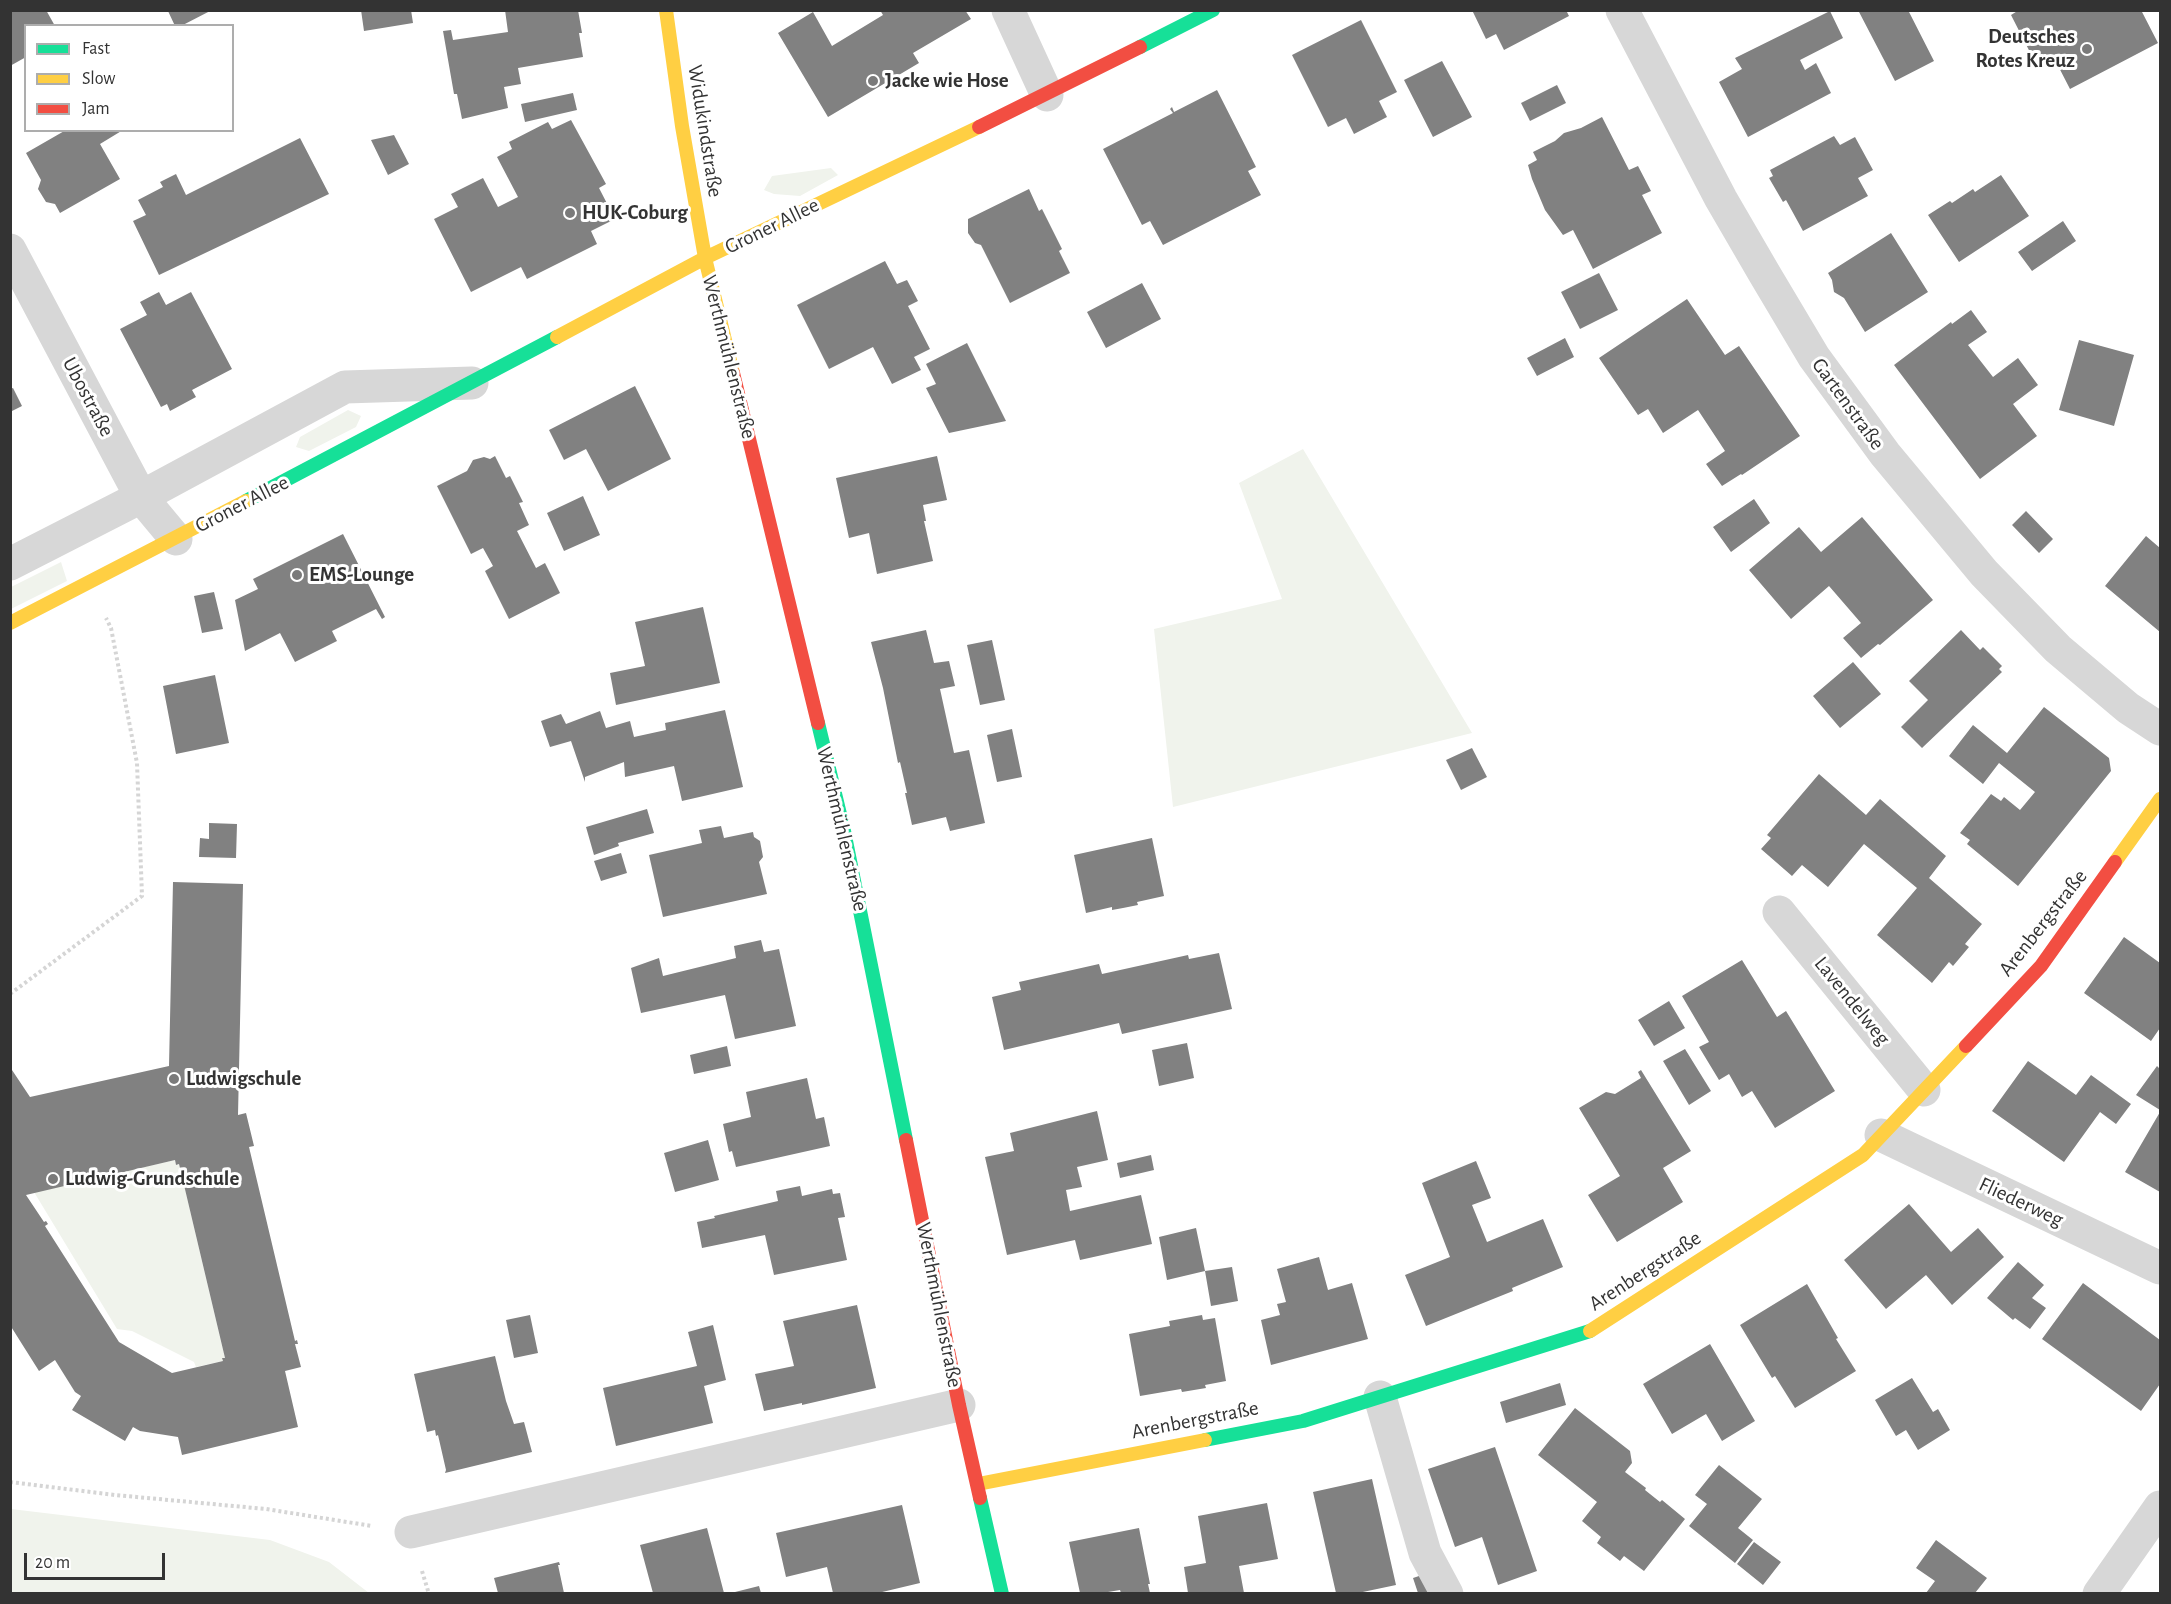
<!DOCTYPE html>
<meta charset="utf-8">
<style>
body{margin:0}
#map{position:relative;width:2171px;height:1604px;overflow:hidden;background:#fff;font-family:"Alegreya Sans",sans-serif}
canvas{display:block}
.frame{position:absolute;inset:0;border:12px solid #333;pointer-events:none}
.legend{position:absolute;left:24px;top:24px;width:210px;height:108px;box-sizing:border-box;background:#fff;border:2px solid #adadad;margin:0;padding:8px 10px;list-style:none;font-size:18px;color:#333}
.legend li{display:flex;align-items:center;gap:12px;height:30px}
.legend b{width:30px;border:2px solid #adadad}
.scale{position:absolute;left:24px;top:1553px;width:141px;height:27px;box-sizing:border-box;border:3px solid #333;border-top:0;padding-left:8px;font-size:18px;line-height:21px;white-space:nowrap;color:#333;-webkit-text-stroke:4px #fff;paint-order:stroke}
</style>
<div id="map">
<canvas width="2171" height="1604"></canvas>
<div class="frame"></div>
<ul class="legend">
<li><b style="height:8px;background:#16e098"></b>Fast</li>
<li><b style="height:8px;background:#ffcf43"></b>Slow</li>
<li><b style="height:8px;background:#f24e42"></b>Jam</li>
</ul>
<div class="scale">20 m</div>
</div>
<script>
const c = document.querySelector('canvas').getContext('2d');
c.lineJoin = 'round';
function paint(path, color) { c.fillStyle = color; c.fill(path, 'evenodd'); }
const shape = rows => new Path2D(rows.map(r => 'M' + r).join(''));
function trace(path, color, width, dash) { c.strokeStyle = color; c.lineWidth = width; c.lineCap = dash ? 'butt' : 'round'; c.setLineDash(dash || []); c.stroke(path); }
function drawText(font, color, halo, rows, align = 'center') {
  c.font = font + ' "Alegreya Sans",sans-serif'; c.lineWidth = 6; c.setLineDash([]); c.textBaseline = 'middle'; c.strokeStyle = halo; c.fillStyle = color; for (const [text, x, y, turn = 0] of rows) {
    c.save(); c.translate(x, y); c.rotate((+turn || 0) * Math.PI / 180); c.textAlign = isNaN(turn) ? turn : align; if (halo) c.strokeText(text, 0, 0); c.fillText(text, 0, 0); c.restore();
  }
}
paint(shape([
 [831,168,838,175,800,196,774,194,764,190,772,176],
 [348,410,361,416,356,427,309,451,296,447,300,437],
 [1303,449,1472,733,1173,807,1154,629,1282,599,1239,483],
 [61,562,67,581,11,609,11,587],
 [175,1160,176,1165,179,1164,225,1358,222,1358,223,1361,196,1367,194,1362,132,1331,117,1329,34,1192],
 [11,1509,270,1540,329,1562,369,1593,11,1593]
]), '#f0f3ec');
paint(shape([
 [10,10,46,10,55,26,26,26,26,57,10,66],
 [212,10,181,26,175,26,168,11],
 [361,10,411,10,413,23,364,31],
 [505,10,578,10,582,33,579,33,583,57,518,68,521,84,504,87,508,108,462,119,457,94,454,94,443,31,451,30,453,40,508,32],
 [880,10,965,10,971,19,913,53,919,63,828,117,778,33,813,12,832,46,883,15],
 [1472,10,1566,10,1569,16,1504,50,1496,34,1486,39],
 [1858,10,1908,10,1934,61,1895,81],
 [2019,10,2141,10,2158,43,2070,89,2053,56,2036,64,2011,15],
 [1830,11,1843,38,1800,60,1805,70,1816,63,1831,93,1748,137,1719,82,1742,69,1735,58],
 [1361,20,1397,92,1379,101,1387,117,1354,134,1346,118,1328,127,1292,55],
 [1442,61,1472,117,1433,137,1404,80],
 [1557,85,1566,103,1530,121,1521,103],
 [1217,90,1256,167,1248,171,1261,195,1163,245,1150,221,1142,225,1103,149,1173,113,1170,109,1172,107,1174,112],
 [573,93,577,110,525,122,521,104],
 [1602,117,1629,170,1638,166,1651,191,1642,195,1662,233,1593,269,1573,230,1563,235,1545,210,1532,179,1528,165,1537,160,1533,152,1555,141,1564,133,1581,128],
 [571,120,606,184,599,188,615,219,591,231,597,244,527,279,521,267,471,292,434,219,458,207,451,194,483,178,498,207,518,197,497,157,512,149,509,142,548,122,552,129],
 [66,130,123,130,100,144,120,179,60,213,55,204,46,202,38,189,41,180,26,153],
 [394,135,409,164,388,175,371,140],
 [1834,136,1840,145,1855,137,1873,170,1858,178,1868,196,1803,231,1786,200,1783,202,1769,178,1773,176,1770,170],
 [300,138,329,194,159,275,133,221,146,215,138,200,163,187,160,182,176,174,186,195],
 [2001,175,2029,216,1959,262,1928,215,1950,201,1952,203,1973,189,1975,192],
 [1029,189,1039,211,1042,209,1062,249,1059,251,1070,273,1010,303,981,245,975,243,968,233,968,219],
 [2063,221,2076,241,2032,271,2018,252],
 [1891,233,1928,292,1865,332,1844,298,1834,292,1832,280,1828,273],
 [885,261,897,284,907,280,918,301,908,306,930,349,914,357,921,370,892,384,873,347,829,369,797,305],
 [1599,273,1618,310,1580,329,1561,292],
 [1142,283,1161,319,1106,348,1087,312],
 [159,292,166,305,191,292,232,369,192,390,196,397,170,411,167,404,161,407,120,329,147,315,140,302],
 [1687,299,1725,355,1739,346,1800,436,1742,475,1741,474,1722,486,1706,464,1725,451,1698,410,1663,433,1648,409,1638,415,1599,358],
 [1971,310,1987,332,1968,345,1993,377,2018,358,2038,385,2013,404,2037,436,1980,479,1894,365,1951,322,1952,324],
 [1565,338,1574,357,1537,376,1527,358],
 [2079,340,2134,355,2114,426,2059,410],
 [967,343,1006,421,949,433,926,388,936,384,926,364],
 [635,386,671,459,608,491,586,449,564,460,549,430],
 [13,388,22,406,10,412,10,389],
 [495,456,506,478,510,476,523,502,519,503,529,525,517,531,536,568,545,563,560,593,509,619,485,571,493,566,483,548,471,554,437,486,467,471,473,460,484,457,490,459],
 [937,456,947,500,923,505,926,521,924,521,933,561,877,574,869,533,849,538,836,478],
 [583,496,600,535,564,551,547,513],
 [1754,499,1770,523,1731,552,1713,527],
 [2026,511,2053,539,2039,553,2012,525],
 [1862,517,1933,600,1880,645,1878,644,1861,658,1843,638,1861,623,1829,586,1791,619,1749,570,1799,527,1821,552],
 [343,534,385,617,382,619,376,609,332,631,337,641,295,662,280,633,245,651,235,600,258,589,253,579],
 [2146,536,2160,548,2160,632,2105,586],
 [214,592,223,629,202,633,194,596],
 [703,607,720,683,616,705,610,673,645,666,635,622],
 [926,630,934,663,949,661,955,686,940,689,954,753,969,750,985,823,950,831,946,817,912,825,905,793,907,793,900,762,898,763,883,688,871,642],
 [1961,630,1980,650,1983,647,2002,666,1999,669,2002,672,1922,748,1901,727,1928,700,1909,681],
 [992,640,1005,700,980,705,967,645],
 [1853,662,1881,694,1840,728,1813,696],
 [215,675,229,743,176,754,163,686],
 [2044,707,2109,758,2111,771,2018,886,1967,844,1970,840,1960,833,1991,794,2001,801,2004,797,2020,810,2035,792,1999,763,1983,784,1949,756,1973,725,2007,753],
 [725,710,743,787,682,801,674,766,625,777,624,762,585,777,585,782,571,741,550,747,541,721,561,714,566,724,600,711,606,728,630,721,634,737,666,730,665,723],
 [1012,729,1022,777,997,782,987,735],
 [1472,748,1487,777,1461,790,1446,760],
 [1819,774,1866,815,1880,799,1946,856,1929,878,1982,924,1965,944,1969,947,1953,966,1949,962,1932,983,1877,935,1917,888,1864,844,1828,887,1802,865,1792,876,1761,849,1771,838,1767,835],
 [647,809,654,833,618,843,619,846,594,855,586,827],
 [209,823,237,824,236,858,199,857,200,838,209,839],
 [721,826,724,838,753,832,754,837,760,841,763,857,759,862,767,894,663,917,649,855,702,843,699,830],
 [1152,838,1164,896,1137,902,1138,905,1123,908,1112,910,1112,907,1086,913,1074,855],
 [621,853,627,873,601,881,594,861],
 [173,882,243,884,238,1115,246,1113,254,1146,249,1147,295,1341,297,1340,298,1344,295,1344,301,1367,285,1371,298,1427,182,1455,178,1437,140,1431,133,1427,125,1441,72,1410,81,1396,75,1392,55,1360,39,1371,10,1325,10,1067,30,1097,169,1066],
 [175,1160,176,1165,179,1164,225,1358,222,1358,223,1361,172,1373,119,1342,45,1226,48,1224,46,1221,44,1222,26,1195],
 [2124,937,2160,963,2160,1028,2151,1041,2084,993],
 [761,940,764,952,779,949,796,1026,735,1039,725,995,641,1013,631,968,659,958,663,976,736,958,734,946],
 [1219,953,1232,1009,1122,1034,1119,1023,1004,1050,992,997,1021,990,1019,982,1099,964,1102,974,1188,955,1189,959],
 [1742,960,1777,1017,1786,1011,1835,1091,1775,1128,1752,1091,1742,1097,1729,1074,1719,1080,1699,1047,1709,1042,1682,996],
 [1669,1001,1685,1028,1654,1046,1638,1020],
 [1187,1043,1194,1078,1159,1086,1152,1050],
 [727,1046,731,1066,694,1074,690,1055],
 [1685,1049,1711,1091,1689,1105,1663,1061],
 [2028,1061,2076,1095,2091,1075,2131,1104,2116,1124,2100,1112,2064,1162,1992,1111],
 [2157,1066,2160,1069,2160,1110,2136,1095],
 [1641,1070,1691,1151,1663,1168,1683,1202,1617,1242,1588,1195,1620,1176,1579,1108,1606,1092,1615,1094,1641,1078,1638,1072],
 [807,1078,816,1119,824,1117,830,1146,736,1167,732,1151,729,1152,723,1124,751,1117,746,1092],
 [1097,1111,1108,1160,1077,1167,1082,1187,1066,1190,1070,1211,1141,1195,1152,1244,1080,1260,1075,1240,1007,1255,985,1157,1014,1151,1010,1133],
 [2160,1112,2160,1192,2125,1172],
 [708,1140,719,1180,675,1192,664,1153],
 [1151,1155,1154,1170,1120,1178,1117,1163],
 [1476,1161,1491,1198,1472,1205,1487,1242,1543,1219,1563,1267,1512,1288,1513,1291,1426,1326,1405,1275,1450,1257,1422,1183],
 [800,1186,802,1196,832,1189,833,1194,840,1193,845,1217,838,1218,847,1260,774,1275,765,1235,702,1248,697,1222,715,1218,714,1216,778,1201,776,1191],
 [1909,1204,1951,1252,1978,1228,2004,1257,1952,1305,1926,1275,1886,1309,1844,1260],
 [1196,1228,1205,1271,1167,1280,1159,1237],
 [1319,1257,1328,1290,1352,1283,1368,1339,1271,1365,1261,1320,1280,1315,1277,1304,1286,1302,1277,1269],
 [2018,1262,2044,1285,2032,1298,2046,1308,2030,1329,2015,1318,2013,1320,1987,1298],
 [1232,1267,1238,1301,1211,1306,1205,1271],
 [2083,1283,2160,1340,2160,1384,2141,1411,2042,1339],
 [1807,1284,1838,1338,1836,1339,1856,1371,1795,1408,1775,1376,1772,1378,1740,1325],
 [857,1305,876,1388,802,1405,802,1403,764,1411,755,1374,794,1366,783,1321],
 [530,1315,538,1353,514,1358,506,1320],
 [1202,1315,1203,1320,1215,1318,1226,1381,1205,1385,1206,1388,1182,1392,1181,1389,1140,1396,1129,1334,1170,1326,1169,1321],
 [713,1325,726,1380,704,1386,713,1423,616,1446,603,1388,697,1366,688,1332],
 [1710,1344,1755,1421,1722,1441,1706,1414,1672,1434,1643,1384],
 [495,1356,506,1401,514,1424,524,1422,532,1452,445,1473,446,1470,438,1435,436,1436,435,1430,427,1432,414,1374],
 [1912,1378,1933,1412,1938,1409,1950,1430,1918,1450,1906,1430,1896,1436,1875,1400],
 [1560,1383,1566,1405,1506,1423,1500,1402],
 [1575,1408,1630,1451,1632,1463,1625,1472,1646,1488,1645,1490,1660,1502,1662,1500,1685,1519,1644,1571,1624,1556,1620,1561,1597,1543,1601,1537,1582,1521,1597,1502,1538,1455],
 [1495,1447,1537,1571,1498,1585,1482,1537,1455,1547,1428,1469],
 [1719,1465,1762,1499,1738,1528,1753,1540,1735,1563,1689,1526,1707,1504,1695,1495],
 [1372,1479,1396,1585,1358,1593,1336,1593,1313,1492],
 [1267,1503,1278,1559,1239,1566,1244,1593,1188,1593,1184,1567,1206,1563,1198,1516],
 [902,1505,920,1583,878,1593,833,1593,827,1567,786,1577,776,1533],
 [707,1528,724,1593,653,1593,640,1545],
 [1139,1528,1150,1584,1148,1584,1150,1593,1121,1593,1120,1590,1102,1593,1080,1593,1069,1542],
 [1936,1540,1987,1578,1975,1593,1926,1593,1935,1581,1916,1568],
 [1754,1542,1781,1562,1763,1585,1737,1564],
 [559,1562,560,1565,558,1565,564,1593,498,1593,494,1578],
 [1431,1572,1439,1593,1418,1593,1413,1578],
 [759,1586,761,1593,731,1593]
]), '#818181');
trace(shape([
 [10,994,142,896,137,763,111,628,106,618],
 [10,1482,115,1495,266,1509,372,1526],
 [422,1571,429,1594]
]), '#d5d5d5', 4, [3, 3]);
trace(shape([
 [1008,10,1047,95],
 [1622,10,1721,199,1764,273,1814,357,1885,454,1984,573,2058,649,2128,708,2160,729],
 [10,250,141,497,176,539],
 [10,564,141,497,345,387,472,383],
 [1779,912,1924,1090],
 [1881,1135,2160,1268],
 [1380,1397,1425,1553,1447,1594],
 [411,1532,959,1405],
 [2099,1594,2160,1507]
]), '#d7d7d7', 33);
trace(shape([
 [1140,47,1213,10],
 [246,501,557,337],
 [818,723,844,831,906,1140],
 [1205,1440,1303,1421,1590,1331],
 [980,1498,1002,1594]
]), '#16e098', 14);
trace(shape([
 [666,10,682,126,705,258,733,373],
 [557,337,705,258,979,127],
 [10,623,246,501],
 [2115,862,2160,799],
 [1590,1331,1863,1155,1966,1046],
 [978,1484,1205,1440]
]), '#ffcf43', 14);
trace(shape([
 [979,127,1140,47],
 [733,373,818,723],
 [1966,1046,2041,966,2115,862],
 [906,1140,959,1405,980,1498]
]), '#f24e42', 14);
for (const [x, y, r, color] of [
 [2087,49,6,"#7a7a7a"],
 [873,81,6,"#7a7a7a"],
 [570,213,6,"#7a7a7a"],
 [297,575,6,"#7a7a7a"],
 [174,1079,6,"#7a7a7a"],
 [53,1179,6,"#7a7a7a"]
]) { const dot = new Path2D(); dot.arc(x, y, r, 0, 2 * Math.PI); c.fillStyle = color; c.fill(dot); trace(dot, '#fff', 2); }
drawText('bold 21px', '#333', '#fff', [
 ["Deutsches",2075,37,"right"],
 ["Rotes Kreuz",2075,61,"right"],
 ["Jacke wie Hose",885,81],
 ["HUK-Coburg",582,213],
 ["EMS-Lounge",309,575],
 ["Ludwigschule",186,1079],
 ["Ludwig-Grundschule",65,1179]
], 'left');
drawText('21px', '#333', '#fff', [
 ["Widukindstraße",705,131,81],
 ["Groner Allee",772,226,-26],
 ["Werthmühlenstraße",729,357,76],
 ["Ubostraße",88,397,62],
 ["Gartenstraße",1848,404,54],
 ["Groner Allee",242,504,-27],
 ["Werthmühlenstraße",842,829,77],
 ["Arenbergstraße",2043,923,-52],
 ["Lavendelweg",1852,1001,51],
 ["Fliederweg",2021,1202,25],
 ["Arenbergstraße",1645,1271,-33],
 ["Werthmühlenstraße",939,1305,79],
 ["Arenbergstraße",1195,1420,-11]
]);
</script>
